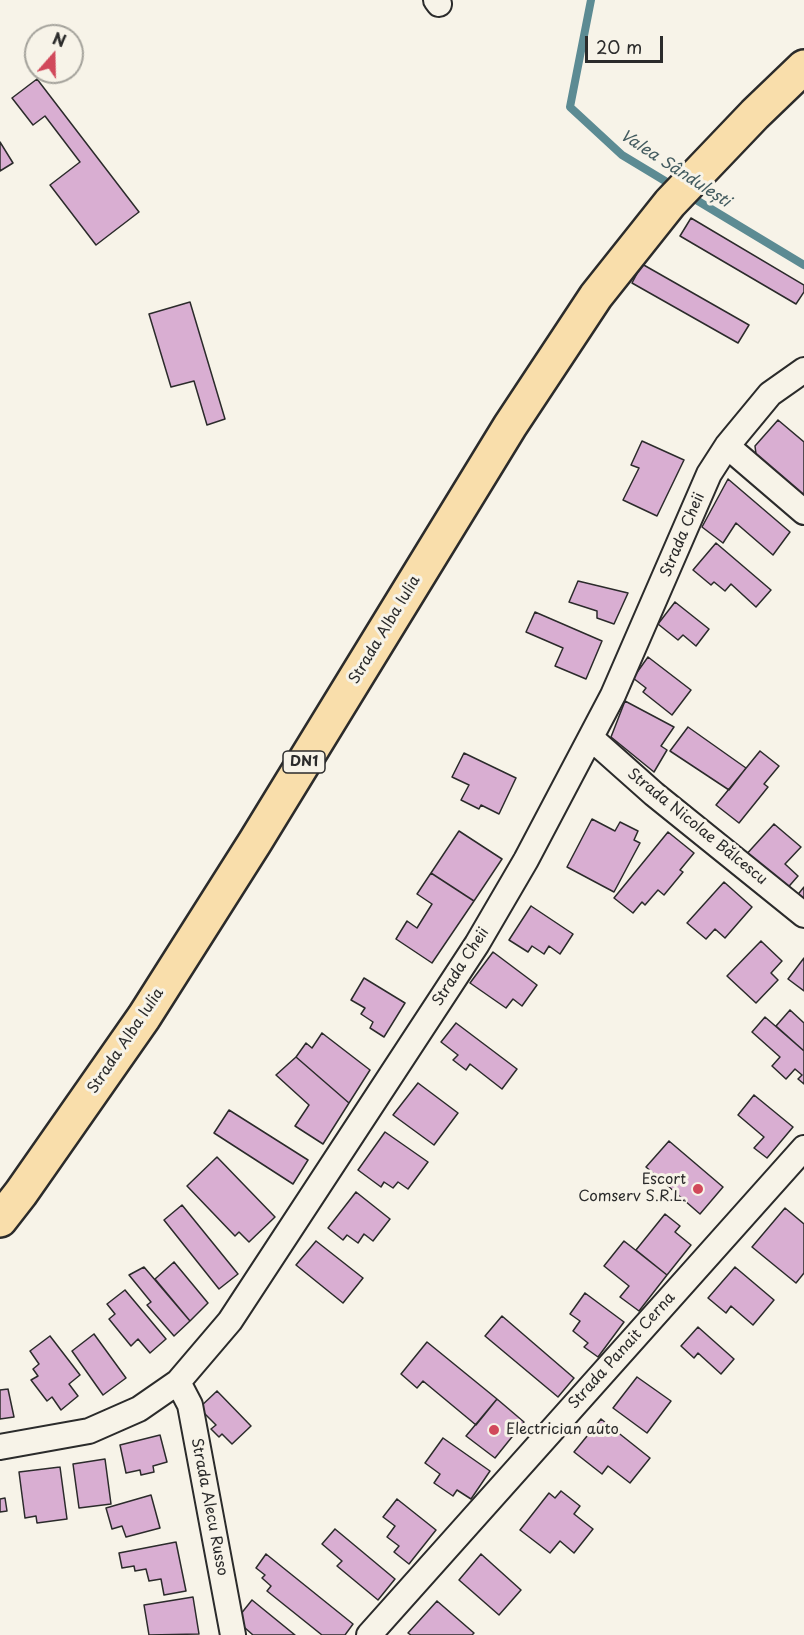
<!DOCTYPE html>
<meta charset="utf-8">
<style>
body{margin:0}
#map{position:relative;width:804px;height:1635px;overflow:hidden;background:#f7f3e8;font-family:"Playpen Sans",sans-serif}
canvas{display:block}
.north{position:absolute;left:24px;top:24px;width:60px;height:60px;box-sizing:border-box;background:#f7f3e8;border:2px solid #a5a39c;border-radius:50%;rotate:20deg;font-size:16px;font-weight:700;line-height:24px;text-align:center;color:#2b2b2b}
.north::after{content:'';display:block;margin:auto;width:21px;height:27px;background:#d1495b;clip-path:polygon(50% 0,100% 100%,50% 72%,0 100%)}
.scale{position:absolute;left:585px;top:36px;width:78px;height:27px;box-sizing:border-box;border:3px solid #2b2b2b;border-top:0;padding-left:8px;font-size:18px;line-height:21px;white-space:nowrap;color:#2b2b2b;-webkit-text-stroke:4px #f7f3e8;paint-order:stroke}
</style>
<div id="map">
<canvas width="804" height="1635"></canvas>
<div class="north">N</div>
<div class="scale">20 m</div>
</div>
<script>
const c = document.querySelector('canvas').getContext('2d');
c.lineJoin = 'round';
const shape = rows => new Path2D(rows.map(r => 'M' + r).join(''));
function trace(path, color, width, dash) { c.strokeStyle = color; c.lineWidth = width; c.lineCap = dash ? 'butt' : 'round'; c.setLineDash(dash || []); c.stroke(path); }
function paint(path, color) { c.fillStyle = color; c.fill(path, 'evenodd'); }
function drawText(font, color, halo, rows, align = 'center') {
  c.font = font + ' "Playpen Sans",sans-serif'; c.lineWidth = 6; c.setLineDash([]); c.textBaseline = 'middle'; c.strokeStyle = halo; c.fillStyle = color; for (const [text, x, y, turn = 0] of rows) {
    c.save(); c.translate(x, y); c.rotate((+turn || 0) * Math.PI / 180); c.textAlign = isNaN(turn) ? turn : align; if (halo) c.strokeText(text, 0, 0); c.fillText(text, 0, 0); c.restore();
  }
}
trace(shape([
 [591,0,570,107,622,155,675,187],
 [688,195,804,265]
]), '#5c8b93', 8);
const building = shape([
 [37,79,139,212,96,245,50,185,80,162,45,116,33,125,12,98,37,79],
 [0,142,13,163,0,171,0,142],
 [691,218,804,285,804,292,796,304,680,236,691,218],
 [642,264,749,325,738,343,632,283,642,264],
 [190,302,225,419,207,425,194,381,171,387,149,314,190,302],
 [778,420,804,442,804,499,757,462,755,446,778,420],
 [642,441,684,460,657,516,623,500,639,468,631,465,642,441],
 [728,479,790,532,773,555,736,523,723,543,702,527,728,479],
 [716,543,771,590,756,607,731,584,725,591,714,582,711,585,693,570,716,543],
 [578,581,628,593,614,624,597,618,597,611,569,602,578,581],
 [675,602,709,629,696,646,683,635,678,640,658,624,675,602],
 [535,612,602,641,586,679,555,666,563,648,526,632,535,612],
 [648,657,691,690,672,715,643,692,646,688,633,678,648,657],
 [625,701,674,727,661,746,667,750,654,772,611,737,625,701],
 [688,727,746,768,729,790,670,751,688,727],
 [760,751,779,766,764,784,768,787,739,823,716,805,760,751],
 [464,753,516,778,499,814,481,805,479,809,461,800,469,785,452,777,464,753],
 [592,819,615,831,620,822,638,831,634,840,640,843,614,892,567,867,592,819],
 [774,824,801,847,785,864,798,876,784,892,744,857,774,824],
 [459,831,502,859,474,901,431,873,459,831],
 [668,832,694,853,680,870,683,872,664,895,658,890,645,905,642,902,633,913,614,898,668,832],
 [431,873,474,901,432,963,396,939,407,921,417,928,432,904,417,894,431,873],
 [724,882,752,907,725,938,715,929,706,939,687,923,724,882],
 [804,887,804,905,795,898,804,887],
 [531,906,573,934,560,954,549,946,544,954,532,946,528,952,509,940,531,906],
 [761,941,782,961,771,973,778,980,756,1003,727,976,761,941],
 [493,952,537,985,522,1006,513,999,506,1008,470,983,493,952],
 [804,958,804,991,788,979,804,958],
 [364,978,405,1003,384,1037,370,1028,373,1022,361,1014,365,1008,351,1000,364,978],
 [790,1010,804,1023,804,1051,776,1026,790,1010],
 [765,1017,804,1051,804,1084,798,1079,802,1075,795,1069,786,1079,772,1066,780,1057,752,1032,765,1017],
 [456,1023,517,1069,502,1089,470,1064,466,1070,453,1060,458,1055,441,1042,456,1023],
 [322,1033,370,1070,349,1103,296,1057,306,1043,312,1048,322,1033],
 [296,1057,349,1103,323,1144,295,1126,309,1105,276,1075,296,1057],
 [418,1083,458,1113,434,1145,393,1115,418,1083],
 [754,1095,793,1127,767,1158,754,1148,764,1137,738,1115,754,1095],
 [229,1110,308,1160,293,1184,214,1133,229,1110],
 [385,1132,428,1162,408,1189,398,1182,393,1188,384,1182,381,1187,358,1170,385,1132],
 [669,1141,723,1187,700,1214,646,1167,669,1141],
 [217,1157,275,1217,249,1242,239,1232,235,1236,187,1186,217,1157],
 [356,1192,390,1219,373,1241,364,1234,358,1243,347,1235,343,1240,328,1228,356,1192],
 [182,1205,238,1274,219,1289,164,1220,182,1205],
 [785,1208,804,1224,804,1273,796,1283,752,1247,785,1208],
 [665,1214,680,1226,675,1232,691,1245,667,1275,636,1250,665,1214],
 [316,1241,363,1278,343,1303,296,1265,316,1241],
 [624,1241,667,1275,639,1311,620,1297,629,1286,604,1266,624,1241],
 [174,1262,208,1303,190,1321,155,1279,174,1262],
 [144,1267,190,1321,174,1336,147,1305,151,1302,129,1275,144,1267],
 [735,1267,774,1300,753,1325,731,1306,726,1313,708,1298,735,1267],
 [125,1290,166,1339,150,1353,138,1339,131,1346,109,1319,115,1314,107,1304,125,1290],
 [585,1293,624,1322,598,1357,584,1347,588,1343,573,1331,580,1321,570,1314,585,1293],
 [502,1316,574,1378,558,1397,485,1336,502,1316],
 [698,1327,734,1359,721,1374,698,1353,694,1358,681,1346,698,1327],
 [94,1334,126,1378,103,1395,72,1351,94,1334],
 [50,1336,80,1375,69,1384,78,1396,61,1410,52,1397,47,1401,31,1380,38,1376,33,1369,39,1364,30,1351,50,1336],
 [427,1342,497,1399,476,1425,423,1381,417,1388,401,1374,427,1342],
 [637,1377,671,1401,647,1433,613,1408,637,1377],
 [8,1389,14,1417,0,1419,0,1390,8,1389],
 [217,1391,251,1426,232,1444,222,1434,219,1437,211,1429,216,1425,199,1408,217,1391],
 [497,1399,524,1422,495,1458,466,1436,497,1399],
 [601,1419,650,1458,630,1483,608,1466,602,1474,574,1452,601,1419],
 [160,1435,167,1462,153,1466,154,1472,141,1475,140,1470,126,1473,120,1445,160,1435],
 [443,1438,490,1471,471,1499,457,1490,453,1496,434,1483,440,1474,425,1463,443,1438],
 [105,1459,111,1504,79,1508,73,1464,105,1459],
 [60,1467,67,1519,37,1523,36,1516,25,1518,19,1472,60,1467],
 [561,1491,580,1506,574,1514,593,1529,574,1553,560,1541,550,1553,520,1530,549,1493,555,1498,561,1491],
 [151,1495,160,1528,126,1537,122,1526,112,1529,106,1508,151,1495],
 [5,1498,7,1511,0,1512,0,1499,5,1498],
 [397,1499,436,1530,409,1564,394,1552,399,1546,387,1537,395,1526,383,1517,397,1499],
 [335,1529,395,1579,378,1600,337,1566,342,1561,322,1544,335,1529],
 [176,1542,186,1591,164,1595,161,1579,149,1581,146,1569,135,1571,134,1566,122,1568,119,1553,176,1542],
 [266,1554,353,1624,345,1635,322,1635,267,1591,271,1586,262,1578,265,1575,256,1568,266,1554],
 [481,1554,521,1590,499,1615,459,1580,481,1554],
 [193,1597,199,1634,149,1635,144,1605,193,1597],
 [252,1600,295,1635,253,1635,236,1620,252,1600],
 [437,1601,474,1633,472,1635,411,1635,408,1633,437,1601]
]);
paint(building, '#d9aed2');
trace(building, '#2b2b2b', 1.5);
const minor = shape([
 [436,0,439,4],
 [727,446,804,512],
 [591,738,654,794,804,915],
 [178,1382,190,1405,233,1635],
 [0,1447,89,1431,139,1409,178,1382,230,1321,477,944,526,860,613,695,709,474,727,446,770,394,804,370],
 [369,1635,804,1148]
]);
const primary = shape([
 [0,1220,21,1193,144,1017,255,842,510,426,596,296,670,203,755,114,804,67]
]);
trace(minor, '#2b2b2b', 28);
trace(primary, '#2b2b2b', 38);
trace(minor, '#f7f3e8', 24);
trace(primary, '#f9deab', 33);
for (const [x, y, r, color] of [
 [698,1189,6,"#d1495b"],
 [494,1430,6,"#d1495b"]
]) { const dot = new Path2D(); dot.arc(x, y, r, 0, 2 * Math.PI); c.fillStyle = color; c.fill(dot); trace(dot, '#f7f3e8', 2); }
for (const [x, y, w] of [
 [304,762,42]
]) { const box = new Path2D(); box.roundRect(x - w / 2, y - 11, w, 22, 4.5); c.fillStyle = '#f7f3e8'; c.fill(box); trace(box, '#2b2b2b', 1.5); }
drawText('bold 14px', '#2b2b2b', null, [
 ["DN1",304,762]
]);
drawText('15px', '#2b2b2b', '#f7f3e8', [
 ["Strada Cheii",683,535,-67],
 ["Strada Alba Iulia",385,630,-59],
 ["Strada Nicolae Bălcescu",697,827,39],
 ["Strada Cheii",461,967,-57],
 ["Strada Alba Iulia",126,1041,-56],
 ["Strada Panait Cerna",622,1351,-48],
 ["Strada Alecu Russo",209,1507,79]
]);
drawText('15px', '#2b2b2b', '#f7f3e8', [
 ["Escort",686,1180],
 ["Comserv S.R.L.",686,1197],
 ["Electrician auto",506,1430,"left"]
], 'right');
drawText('italic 16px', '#435b5f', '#f7f3e8', [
 ["Valea Sândulești",675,169,33]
]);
</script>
